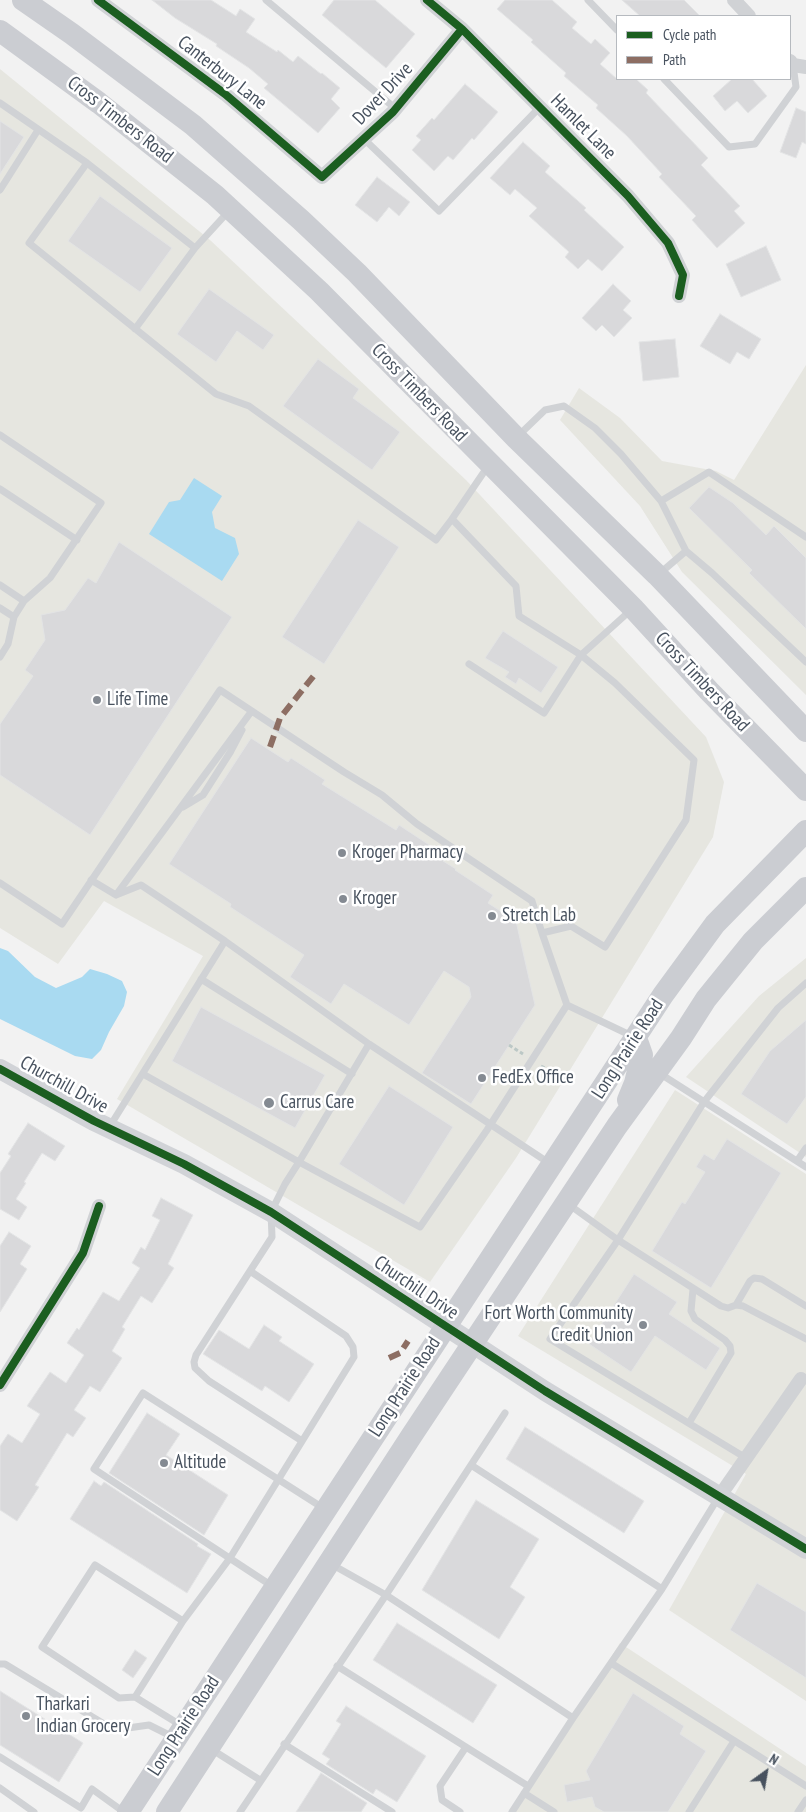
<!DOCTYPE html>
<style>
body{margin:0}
#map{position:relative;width:806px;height:1812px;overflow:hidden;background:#f2f2f2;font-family:"PT Sans Narrow",sans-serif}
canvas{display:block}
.legend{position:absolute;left:616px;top:15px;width:175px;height:65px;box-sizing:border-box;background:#fff;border:1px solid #b6babf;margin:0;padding:6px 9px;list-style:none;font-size:15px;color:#48525f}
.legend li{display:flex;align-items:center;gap:10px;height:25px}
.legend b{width:25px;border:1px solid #b6babf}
.north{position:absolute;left:741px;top:1747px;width:50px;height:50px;-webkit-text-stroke:4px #fff;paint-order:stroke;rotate:32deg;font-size:14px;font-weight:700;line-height:20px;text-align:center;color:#48525f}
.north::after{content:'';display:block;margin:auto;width:18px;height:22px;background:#48525f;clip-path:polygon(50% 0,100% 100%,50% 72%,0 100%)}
</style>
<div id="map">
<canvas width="806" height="1812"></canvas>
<ul class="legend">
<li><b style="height:6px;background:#1b5e20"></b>Cycle path</li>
<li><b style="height:6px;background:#8d6e63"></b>Path</li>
</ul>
<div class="north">N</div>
</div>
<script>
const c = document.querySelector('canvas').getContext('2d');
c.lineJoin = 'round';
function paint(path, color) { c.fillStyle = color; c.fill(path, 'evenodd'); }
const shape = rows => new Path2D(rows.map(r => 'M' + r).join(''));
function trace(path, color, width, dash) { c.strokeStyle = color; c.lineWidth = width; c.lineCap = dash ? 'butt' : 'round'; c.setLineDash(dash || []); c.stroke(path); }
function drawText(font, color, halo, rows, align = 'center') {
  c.font = font + ' "PT Sans Narrow",sans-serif'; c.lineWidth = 5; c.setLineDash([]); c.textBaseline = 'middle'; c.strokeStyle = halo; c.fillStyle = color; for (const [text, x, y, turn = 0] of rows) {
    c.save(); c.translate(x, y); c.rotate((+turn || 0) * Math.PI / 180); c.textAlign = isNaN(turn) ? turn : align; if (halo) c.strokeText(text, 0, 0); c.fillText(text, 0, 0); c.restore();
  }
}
paint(shape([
 [0,69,210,240,466,480,706,737,724,782,713,837,516,1158,430,1282,117,1099,203,956,104,901,58,964,0,928],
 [806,365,806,695,682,572,640,506,560,420,579,388,620,418,662,461,716,471,734,480],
 [806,958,806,1157,686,1077,759,996],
 [675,1090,806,1174,806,1701,669,1610,746,1474,518,1336],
 [620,1643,806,1766,806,1812,513,1812]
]), '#e6e6e0');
paint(shape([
 [194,478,222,496,212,512,215,528,235,538,239,554,222,581,149,534,169,502,180,500],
 [0,948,8,951,35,977,56,988,82,977,90,969,107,974,122,981,127,992,124,1006,109,1032,101,1050,92,1059,75,1056,0,1019]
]), '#a9daf1');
const building = shape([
 [152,0,211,0,236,16,240,9,255,19,246,32,277,52,278,50,293,62,298,56,321,74,322,73,340,88,331,99,340,108,318,133,264,88,268,84,249,68,216,46,217,44,175,18,152,0],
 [334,0,375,0,415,34,386,68,322,15,334,0],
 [505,0,552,0,577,22,572,28,591,44,595,39,610,53,600,64,617,79,636,79,648,90,646,93,708,158,701,165,740,206,734,211,745,223,717,248,692,220,696,216,659,177,662,174,627,136,596,108,598,105,564,76,566,73,531,42,533,40,497,9,505,0],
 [622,0,684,0,700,16,640,16,622,0],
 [732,79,752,79,767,96,748,113,737,101,725,111,713,96,732,79],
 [465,84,498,112,474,140,472,138,453,160,448,156,434,171,412,150,421,140,416,136,432,118,434,120,465,84],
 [796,108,806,112,806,144,802,142,796,158,780,152,796,108],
 [0,121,24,137,0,174,0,121],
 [523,142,550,166,545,172,586,208,584,210,624,247,602,271,588,259,578,269,565,257,569,252,529,216,537,208,515,189,510,195,490,178,523,142],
 [377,177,410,202,399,216,389,207,377,222,355,205,377,177],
 [100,196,172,248,140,292,68,241,100,196],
 [766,246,781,280,741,297,726,264,766,246],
 [613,284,631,301,623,310,632,318,614,337,602,325,596,331,582,318,613,284],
 [209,289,274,335,263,350,237,331,216,362,177,334,209,289],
 [720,314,761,339,749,359,737,352,730,364,700,346,720,314],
 [675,339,679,377,643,381,639,342,675,339],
 [318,359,359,389,353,398,400,432,372,470,283,406,318,359],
 [709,487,733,503,766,535,774,526,806,558,806,629,749,573,752,570,689,508,709,487],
 [358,520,399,547,324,664,282,637,358,520],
 [119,542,232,617,90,835,0,775,0,724,33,676,25,670,45,640,41,615,65,610,88,578,96,583,119,542],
 [503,631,558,667,541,693,519,678,516,684,505,677,509,672,485,658,503,631],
 [251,738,288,762,291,758,325,780,322,784,396,830,399,825,446,856,443,861,456,869,455,870,493,895,488,903,516,921,535,1005,471,1104,422,1073,471,997,469,987,444,971,409,1025,344,984,331,1004,290,977,304,955,230,907,231,904,169,864,251,738],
 [201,1007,325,1075,295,1128,172,1061,201,1007],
 [806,1020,806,1097,787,1124,741,1094,770,1051,806,1020],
 [389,1086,453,1127,404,1205,339,1164,389,1086],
 [28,1123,65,1146,55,1161,42,1153,24,1182,26,1183,16,1199,27,1207,19,1220,0,1209,0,1173,11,1156,8,1154,28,1123],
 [727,1139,781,1173,711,1288,652,1251,682,1202,685,1204,705,1172,696,1167,704,1154,714,1160,727,1139],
 [161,1198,193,1215,168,1264,174,1268,152,1303,141,1296,122,1327,125,1329,112,1351,122,1358,100,1392,90,1386,74,1410,86,1418,73,1437,67,1433,35,1485,39,1487,17,1521,0,1510,0,1446,8,1434,22,1443,40,1414,27,1406,50,1372,66,1383,84,1355,67,1343,77,1328,79,1330,103,1292,119,1301,140,1268,132,1263,141,1247,145,1250,160,1220,152,1216,161,1198],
 [9,1232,31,1246,20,1264,27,1269,0,1312,0,1246,9,1232],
 [634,1274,677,1302,669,1314,720,1348,706,1370,655,1336,631,1372,589,1344,634,1274],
 [264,1325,282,1337,279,1341,314,1364,289,1402,265,1386,262,1391,203,1354,219,1330,249,1349,264,1325],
 [147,1413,180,1434,166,1455,228,1495,204,1535,109,1473,147,1413],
 [525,1427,644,1501,624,1533,506,1459,525,1427],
 [94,1481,101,1486,104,1482,198,1544,197,1546,211,1554,187,1593,70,1519,94,1481],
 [476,1500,539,1539,510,1587,525,1597,499,1639,422,1590,476,1500],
 [757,1583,806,1612,806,1678,730,1630,757,1583],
 [397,1623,497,1685,473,1723,373,1660,397,1623],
 [135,1650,147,1658,133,1678,122,1670,135,1650],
 [0,1691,83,1743,59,1782,0,1745,0,1691],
 [633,1693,684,1726,680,1734,706,1751,668,1812,604,1812,595,1807,592,1797,567,1802,564,1785,590,1780,586,1771,633,1693],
 [346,1706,426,1756,397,1802,376,1789,373,1794,326,1764,330,1759,322,1754,341,1724,336,1721,346,1706],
 [321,1773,367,1803,361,1812,296,1812,321,1773]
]);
paint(building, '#d9d9db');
trace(building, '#e3e4e5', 1);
trace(shape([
 [509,1045,523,1054],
 [541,1066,567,1080]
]), '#bcc8c6', 3, [4, 2.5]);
trace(shape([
 [266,0,396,109],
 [588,0,617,30],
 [664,79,729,147,755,144,796,87,793,65],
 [0,103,87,163,29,243,216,394,249,406,436,540,452,519],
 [364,139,439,211,540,107],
 [87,163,195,248,228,212],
 [0,190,38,130],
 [135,329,195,248],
 [0,435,101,503,50,578,24,601,14,617,8,644,0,657],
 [518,436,545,410,564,406,595,428,621,454,661,501,686,551,659,574],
 [0,489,77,540],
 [661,501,709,472,806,537],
 [686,551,712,573,806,662],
 [0,585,24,601],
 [0,608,14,617],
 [469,664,544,713,581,655,632,609],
 [183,807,203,795,231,751,242,730],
 [91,880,116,895,141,885,225,941],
 [0,883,62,924,220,690,344,772,382,795,417,824,532,901,542,933],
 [116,895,251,712],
 [201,979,352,1074],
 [567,1005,632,1036],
 [659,1073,806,1167],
 [143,1074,299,1162,369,1044],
 [110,1126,225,941,369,1044,549,1163],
 [797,1161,806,1148],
 [568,1204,618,1240,704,1102,778,1008,806,983],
 [250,1271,196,1355,194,1362,195,1368,209,1381,302,1441],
 [736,1305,750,1281,754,1278,762,1279,806,1306],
 [689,1423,731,1353,730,1346,725,1340,695,1319,691,1311,693,1289],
 [746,1458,550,1339,618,1240,721,1306,728,1308,736,1305,743,1306,806,1339],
 [471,1465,662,1589,718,1498],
 [331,1564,386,1595,573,1718],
 [272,1586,94,1469,143,1393,323,1508],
 [611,1663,806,1786],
 [0,1664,5,1664,114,1730,149,1725,173,1737],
 [337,1666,528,1786],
 [135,1697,183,1621],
 [182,1726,135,1697,119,1698,42,1647,95,1565,183,1621,230,1558,354,1357,353,1347,346,1336,250,1271,272,1237,271,1212,285,1184,299,1162,420,1227,487,1130,567,1005,542,933,571,926,605,947,686,820,694,760,615,683,581,655,519,616,516,586,452,519,488,466],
 [284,1744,392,1812],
 [211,1749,260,1780],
 [0,1757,81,1808,92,1789,124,1812],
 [0,1788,34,1812],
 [524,1793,554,1812],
 [240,1812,386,1595,505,1413],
 [460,1812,442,1800,440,1786,466,1747],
 [512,1812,573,1718,662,1589],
 [689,1812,734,1741],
 [798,1812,806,1800]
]), '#d0d2d5', 7);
trace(shape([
 [98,0,225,94,322,177,393,112,462,29],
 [427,0,462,29,628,196,668,243,683,275,679,296],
 [734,0,749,16],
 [790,61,793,65,806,67],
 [0,1385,83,1253,99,1206],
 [719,1497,801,1379]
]), '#d0d2d5', 14);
trace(shape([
 [0,1069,94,1121,184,1164,271,1212,545,1391,806,1549]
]), '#d1d3d7', 20);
trace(shape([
 [23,0,72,34,193,125,301,220,357,273,516,438,657,575,806,731],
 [0,31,99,103,215,195,319,291,633,608,709,691,806,790],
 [628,1100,635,1083,642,1055,636,1038],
 [128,1812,663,995,715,924,806,831],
 [167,1812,412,1435,617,1126,681,1038,706,999,753,941,806,888]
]), '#cbcdd2', 22);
trace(shape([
 [270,747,280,718,316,673],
 [389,1358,400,1353,408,1341]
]), '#8d6e63', 6, [12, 6]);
trace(shape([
 [98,0,225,94,322,177,393,112,462,29],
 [427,0,462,29,628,196,668,243,683,275,679,296],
 [0,1069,94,1121,184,1164,271,1212,545,1391,806,1549],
 [0,1385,83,1253,99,1206]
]), '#1b5e20', 8);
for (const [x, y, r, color] of [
 [97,700,5,"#848a92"],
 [342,853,5,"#848a92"],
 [343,899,5,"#848a92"],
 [492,916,5,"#848a92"],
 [482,1078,5,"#848a92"],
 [269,1103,6,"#848a92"],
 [643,1325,5,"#848a92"],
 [164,1463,5,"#848a92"],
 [26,1716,5,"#848a92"]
]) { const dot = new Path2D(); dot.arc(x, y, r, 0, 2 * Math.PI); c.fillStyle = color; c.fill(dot); trace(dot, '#fff', 2); }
drawText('19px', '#48525f', '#fff', [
 ["Canterbury Lane",222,73,38],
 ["Dover Drive",383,94,-47],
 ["Cross Timbers Road",120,120,38],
 ["Hamlet Lane",583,127,45],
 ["Cross Timbers Road",419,393,46],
 ["Cross Timbers Road",702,682,47],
 ["Long Prairie Road",628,1049,-57],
 ["Churchill Drive",64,1085,29],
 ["Churchill Drive",416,1288,34],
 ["Long Prairie Road",405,1387,-57],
 ["Long Prairie Road",184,1726,-57]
]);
drawText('19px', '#48525f', '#fff', [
 ["Life Time",107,700],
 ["Kroger Pharmacy",352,853],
 ["Kroger",353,899],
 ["Stretch Lab",502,916],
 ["FedEx Office",492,1078],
 ["Carrus Care",280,1103],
 ["Fort Worth Community",633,1314,"right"],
 ["Credit Union",633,1336,"right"],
 ["Altitude",174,1463],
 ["Tharkari",36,1705],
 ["Indian Grocery",36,1727]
], 'left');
</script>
